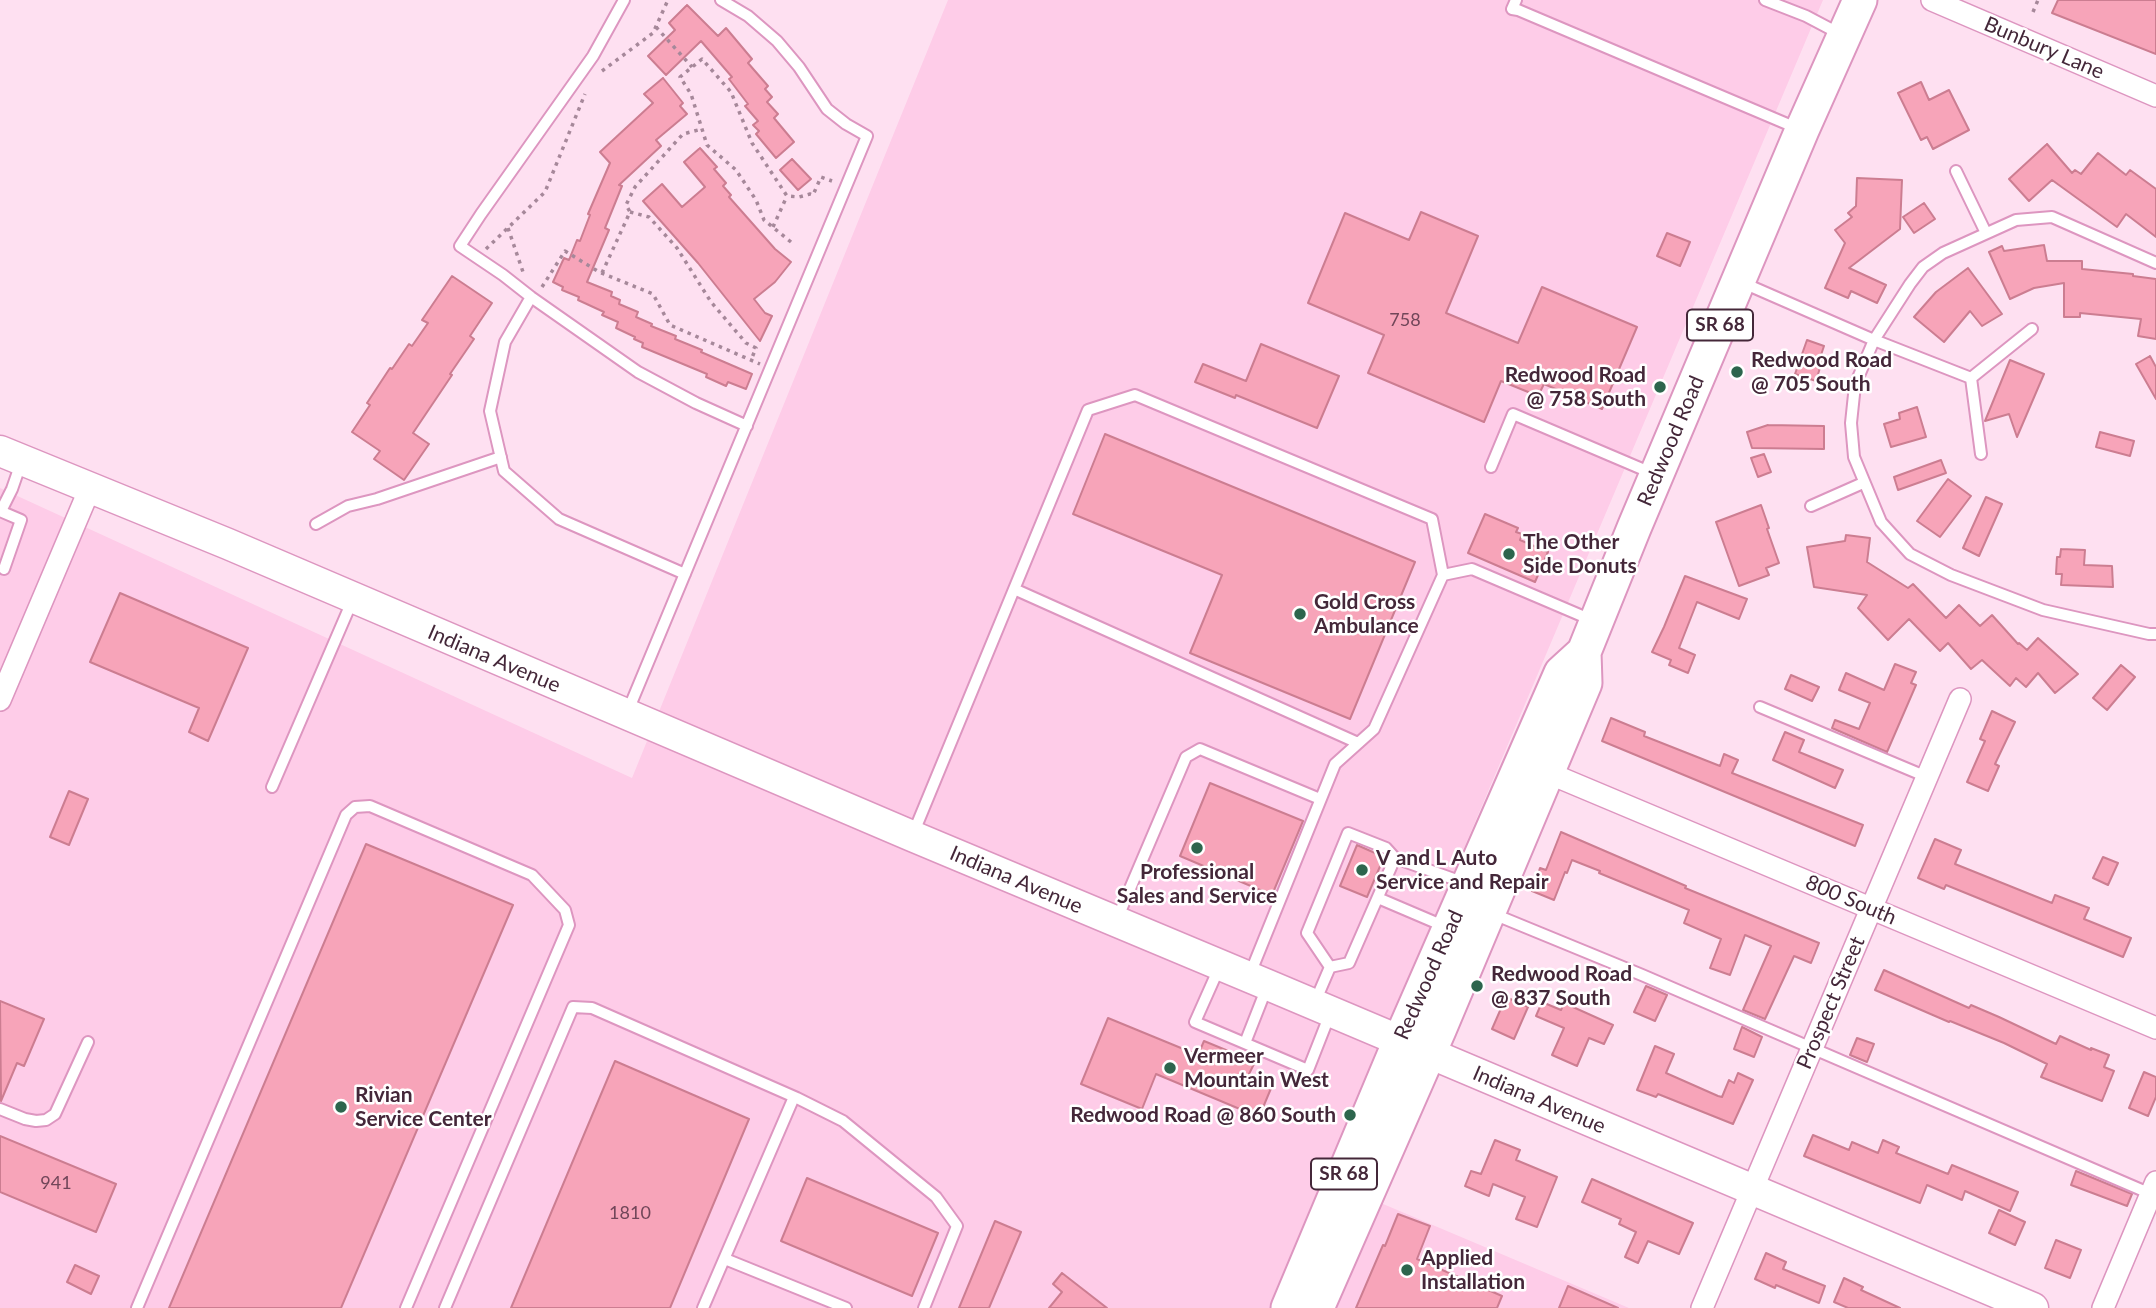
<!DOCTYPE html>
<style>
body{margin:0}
canvas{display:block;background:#fee0f1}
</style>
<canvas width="2156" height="1308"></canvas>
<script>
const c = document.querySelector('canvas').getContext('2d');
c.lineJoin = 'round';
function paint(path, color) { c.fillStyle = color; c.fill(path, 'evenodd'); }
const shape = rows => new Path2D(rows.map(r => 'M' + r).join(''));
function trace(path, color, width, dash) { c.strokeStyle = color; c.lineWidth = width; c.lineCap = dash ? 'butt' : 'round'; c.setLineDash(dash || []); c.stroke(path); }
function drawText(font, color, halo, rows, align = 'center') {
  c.font = font + ' Lato,sans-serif'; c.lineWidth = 5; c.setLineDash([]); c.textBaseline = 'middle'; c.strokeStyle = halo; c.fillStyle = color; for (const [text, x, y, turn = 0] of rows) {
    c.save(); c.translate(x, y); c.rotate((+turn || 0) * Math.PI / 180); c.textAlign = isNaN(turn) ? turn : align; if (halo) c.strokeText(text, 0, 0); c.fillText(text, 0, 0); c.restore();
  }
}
paint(shape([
 [948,0,1823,0,1324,1179,1629,1308,0,1308,0,488,632,778]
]), '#fecce8');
const building = shape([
 [2058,0,2156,0,2156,54,2052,13,2058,0],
 [687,5,718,36,726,28,752,59,748,63,768,86,765,89,772,97,767,102,778,114,774,118,794,142,776,158,756,134,759,131,753,125,758,121,745,106,748,104,729,79,732,77,701,41,666,75,648,56,675,30,669,23,687,5],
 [663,78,683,103,680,106,687,114,656,140,661,146,619,185,622,186,605,228,609,230,587,282,612,292,611,296,620,300,619,304,638,312,636,317,652,324,651,326,676,336,675,339,702,350,701,352,752,374,746,389,728,382,726,386,706,377,707,374,642,347,643,343,634,339,635,337,616,328,618,322,602,315,604,312,578,300,579,297,562,290,563,287,553,282,564,258,569,260,577,240,580,241,590,215,588,214,610,163,600,152,653,103,644,94,663,78],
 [1921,82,1929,100,1949,90,1969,130,1933,149,1927,137,1921,140,1898,93,1921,82],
 [2047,144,2072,173,2075,170,2081,174,2098,153,2126,175,2130,170,2156,189,2156,237,2126,214,2117,227,2052,180,2029,201,2009,179,2047,144],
 [700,148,717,167,714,169,726,183,723,186,731,195,729,197,775,249,791,262,775,282,754,299,765,313,772,316,760,341,698,263,643,201,662,184,682,207,705,187,684,162,700,148],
 [792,159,811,179,798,190,780,170,792,159],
 [1857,178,1902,180,1900,229,1849,268,1886,285,1877,303,1851,291,1848,298,1825,288,1845,243,1835,230,1852,217,1848,213,1856,206,1857,178],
 [1924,203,1935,219,1914,233,1903,217,1924,203],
 [1421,212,1478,236,1446,313,1518,343,1542,287,1637,327,1602,409,1544,384,1538,396,1501,381,1484,422,1368,373,1384,335,1308,303,1345,213,1409,240,1421,212],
 [1667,233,1690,242,1680,266,1657,256,1667,233],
 [2044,245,2047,261,2082,261,2082,269,2133,274,2133,276,2156,279,2156,339,2138,336,2141,319,2080,313,2080,317,2064,317,2064,283,2034,288,2010,299,1989,252,2002,246,2004,251,2044,245],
 [1968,268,2002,314,1982,326,1970,311,1944,342,1914,317,1936,292,1968,268],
 [452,276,492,303,470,336,474,339,450,374,452,375,413,433,429,444,404,480,374,459,380,451,352,432,370,405,367,403,390,368,392,369,409,344,412,346,428,323,422,320,452,276],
 [1807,340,1824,346,1819,361,1822,361,1816,381,1795,374,1807,340],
 [1261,344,1339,376,1317,428,1236,395,1235,398,1195,382,1203,364,1246,381,1261,344],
 [2150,356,2156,367,2156,399,2136,364,2150,356],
 [2010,360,2044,374,2017,437,2009,414,1985,421,2010,360],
 [1917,407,1926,437,1891,447,1884,424,1900,419,1899,413,1917,407],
 [1768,425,1824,426,1824,449,1752,448,1747,432,1768,425],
 [2100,432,2134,441,2130,456,2096,447,2100,432],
 [1105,434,1415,562,1350,719,1190,653,1222,575,1073,514,1105,434],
 [1764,454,1771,472,1758,477,1751,458,1764,454],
 [1941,460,1946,473,1898,490,1894,477,1941,460],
 [1948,479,1971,496,1940,537,1917,521,1948,479],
 [1986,497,2002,504,1979,556,1963,548,1986,497],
 [1761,505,1769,528,1767,529,1779,563,1766,568,1769,575,1739,586,1716,522,1761,505],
 [1485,514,1518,528,1516,532,1522,534,1520,540,1548,552,1535,582,1468,553,1485,514],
 [1846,535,1870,538,1867,562,1908,588,1913,584,1946,618,1959,605,1980,626,1992,615,2018,644,2019,643,2027,650,2038,638,2078,674,2055,693,2038,673,2026,687,2016,678,2010,686,1982,660,1971,669,1948,643,1940,651,1909,619,1888,640,1858,608,1867,595,1814,587,1807,547,1845,541,1846,535],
 [2061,549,2085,550,2084,565,2112,566,2113,587,2061,585,2062,574,2056,574,2057,557,2060,557,2061,549],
 [1685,576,1747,599,1739,619,1697,602,1679,648,1695,655,1688,673,1669,665,1671,660,1652,652,1664,627,1685,576],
 [120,593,248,648,208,741,189,732,199,708,90,662,120,593],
 [1895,664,1916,672,1911,683,1916,685,1887,752,1832,728,1835,720,1859,729,1870,703,1839,690,1846,673,1884,690,1895,664],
 [2121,665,2135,677,2107,710,2093,698,2121,665],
 [1791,675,1819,687,1812,701,1785,689,1791,675],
 [1992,711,2015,722,1995,764,1999,766,1988,791,1967,782,1985,741,1980,739,1992,711],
 [1611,718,1645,732,1644,736,1720,766,1724,754,1738,760,1732,773,1863,825,1855,846,1602,741,1611,718],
 [1785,732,1804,740,1799,752,1843,770,1835,788,1773,760,1785,732],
 [1210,783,1303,821,1272,895,1180,856,1210,783],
 [69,791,88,799,69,845,50,837,69,791],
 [1561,832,1686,886,1685,888,1819,943,1811,963,1794,956,1765,1019,1743,1010,1771,946,1745,935,1730,975,1710,968,1721,939,1684,923,1689,910,1599,873,1600,871,1572,860,1567,873,1565,872,1554,900,1532,891,1540,868,1546,870,1561,832],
 [1935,839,1961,850,1955,864,2052,903,2055,895,2089,908,2084,919,2131,938,2123,957,1946,885,1944,889,1918,878,1935,839],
 [366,844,513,905,341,1308,169,1308,366,844],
 [1357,845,1384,857,1367,897,1340,886,1357,845],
 [2103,857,2118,863,2108,885,2093,878,2103,857],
 [1884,970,1969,1008,1971,1005,1999,1017,2056,1044,2060,1036,2091,1050,2091,1048,2109,1055,2104,1067,2114,1071,2102,1101,2041,1077,2047,1064,2004,1043,1950,1021,1949,1022,1875,990,1884,970],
 [1646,986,1667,995,1655,1021,1634,1012,1646,986],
 [1506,997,1528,1007,1514,1039,1492,1029,1506,997],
 [0,1001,44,1019,24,1066,17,1063,1,1101,0,1001],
 [1542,1002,1561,1010,1564,1003,1613,1025,1604,1044,1589,1038,1577,1066,1552,1055,1564,1028,1536,1016,1542,1002],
 [1108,1018,1198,1055,1204,1041,1255,1062,1248,1076,1272,1086,1259,1117,1156,1074,1142,1109,1081,1084,1108,1018],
 [1742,1027,1762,1037,1754,1057,1734,1049,1742,1027],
 [1857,1038,1874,1044,1867,1062,1850,1055,1857,1038],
 [1655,1046,1674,1054,1666,1073,1718,1096,1722,1097,1729,1080,1734,1083,1738,1073,1753,1080,1733,1124,1658,1094,1656,1097,1637,1090,1655,1046],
 [615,1061,749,1119,670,1308,511,1308,615,1061],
 [2144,1072,2156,1077,2156,1097,2148,1116,2129,1108,2144,1072],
 [1813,1135,1849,1150,1852,1142,1878,1153,1883,1140,1899,1147,1896,1153,1948,1174,1952,1165,2018,1192,2010,1211,1965,1191,1962,1200,1927,1185,1920,1203,1804,1156,1813,1135],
 [0,1136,116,1184,96,1232,0,1192,0,1136],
 [1495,1140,1520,1150,1516,1160,1557,1177,1537,1227,1516,1219,1525,1197,1493,1184,1489,1196,1465,1186,1471,1171,1481,1174,1495,1140],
 [2076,1171,2132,1194,2127,1206,2071,1185,2076,1171],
 [807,1178,938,1233,912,1296,781,1241,807,1178],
 [1592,1179,1693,1223,1679,1254,1648,1241,1638,1263,1625,1257,1636,1232,1619,1224,1621,1219,1582,1202,1592,1179],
 [1999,1210,2025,1222,2015,1245,1989,1233,1999,1210],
 [1398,1214,1430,1226,1417,1259,1502,1296,1497,1308,1356,1308,1383,1245,1385,1246,1398,1214],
 [995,1221,1021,1232,989,1308,959,1308,995,1221],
 [2056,1240,2081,1250,2070,1278,2045,1268,2056,1240],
 [1766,1253,1786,1262,1783,1269,1825,1286,1819,1303,1776,1285,1775,1288,1755,1279,1766,1253],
 [75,1265,99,1276,91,1294,67,1282,75,1265],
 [1062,1273,1107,1308,1049,1308,1062,1292,1053,1284,1062,1273],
 [1844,1278,1863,1287,1861,1290,1900,1308,1848,1308,1834,1302,1844,1278],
 [1568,1286,1618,1308,1559,1308,1568,1286]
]);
paint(building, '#f7a4b9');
trace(building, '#cc7d91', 2);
const lane = shape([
 [624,0,593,56,481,214,460,246,503,275,531,297,638,372,696,403,747,426],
 [1516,0,1512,9,1518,10,1799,129],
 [1765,0,1806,16,1842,35],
 [1956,171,1986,233],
 [2156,263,2052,217,2016,220,1943,253,1923,267,1910,284,1874,340,1855,385,1851,423,1854,457,1881,522,1910,554,1951,575,2043,610,2149,634,2156,634],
 [1741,282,1874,340,1971,378],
 [531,297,505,342,490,411,504,471,559,519,685,574],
 [1981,454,1971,378,2032,329],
 [1491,467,1513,414,1654,474],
 [1811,506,1863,483],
 [0,511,21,520,4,569],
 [1,511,12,489,21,463],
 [316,524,348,506,377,499,501,457],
 [1443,575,1472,569,1594,621],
 [1014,589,1358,743],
 [1760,707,1927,777],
 [627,713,867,136,846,124,827,109,799,67,777,41,748,16,721,0],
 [272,787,353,599],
 [913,834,1088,410,1135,395,1432,519,1443,575,1374,729,1335,764,1250,974],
 [1378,898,1446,927],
 [1491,913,1642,975,2151,1194],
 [1117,919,1186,757,1200,749,1320,799],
 [1330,967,1307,933,1348,833,1386,848,1395,858],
 [1219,968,1195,1022,1308,1070,1330,1014],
 [1315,1002,1330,967,1349,963,1395,858,1465,883],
 [1245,1043,1267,987],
 [0,1109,25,1119,36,1121,46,1120,55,1114,88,1042],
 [725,1259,846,1308],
 [137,1308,346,815,355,807,370,806,532,875,565,910,569,925,406,1308],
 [445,1308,573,1007,592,1008,797,1098,843,1121,936,1197,957,1226,924,1308],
 [703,1308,794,1097]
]);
const street = shape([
 [1932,0,2156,96],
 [0,700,90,488],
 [1546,772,2156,1028],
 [1702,1308,1960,699],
 [2103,1308,2156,1182]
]);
const secondary = shape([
 [0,451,228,544,912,836,1268,985,2033,1308]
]);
const primary = shape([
 [1288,1308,1400,1041,1561,673,1584,652],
 [1317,1308,1439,1030,1585,683,1584,652,1634,528,1802,130,1860,0]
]);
trace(lane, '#dd96c0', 14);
trace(street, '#dd96c0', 24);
trace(secondary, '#dd96c0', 33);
trace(primary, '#dd96c0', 37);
trace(shape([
 [2033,12,2038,0],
 [656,27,692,67],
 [602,71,653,33,668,0],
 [630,212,649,217,677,248,711,302,746,343,756,348,751,360],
 [773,227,787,196],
 [508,228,523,272],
 [791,242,764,220,756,200,736,170,707,145,691,94,680,77,702,59,731,92,752,143,787,196,799,197,810,194,813,195,821,177,832,181],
 [486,249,545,192,585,94],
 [602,273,630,212,626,205,635,187,683,134,702,129],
 [542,287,565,251,599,272,653,294,670,325,760,364]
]), '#a6889a', 3.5, [3.5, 5]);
trace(lane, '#fff', 10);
trace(street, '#fff', 21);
trace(secondary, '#fff', 30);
trace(primary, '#fff', 33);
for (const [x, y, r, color] of [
 [1737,372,7,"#2d654d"],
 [1660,387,7,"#2d654d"],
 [1509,554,7,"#2d654d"],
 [1300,614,7,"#2d654d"],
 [1197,848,7,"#2d654d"],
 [1362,870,7,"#2d654d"],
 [1477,986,7,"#2d654d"],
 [1170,1068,7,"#2d654d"],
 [341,1107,7,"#2d654d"],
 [1350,1115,7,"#2d654d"],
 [1407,1270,7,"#2d654d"]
]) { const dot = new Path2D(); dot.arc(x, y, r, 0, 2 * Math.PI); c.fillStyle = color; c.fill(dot); trace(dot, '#fff', 2.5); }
drawText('18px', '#714659', null, [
 ["758",1405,320],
 ["941",56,1183],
 ["1810",630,1213]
]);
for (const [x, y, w] of [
 [1720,325,66],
 [1344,1174,66]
]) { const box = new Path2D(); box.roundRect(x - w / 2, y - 15.5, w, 31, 5); c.fillStyle = '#fff'; c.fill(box); trace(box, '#442739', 2); }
drawText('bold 19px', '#442739', null, [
 ["SR 68",1720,325],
 ["SR 68",1344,1174]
]);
drawText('21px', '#442739', '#fff', [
 ["Bunbury Lane",2044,48,23],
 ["Redwood Road",1671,441,-67],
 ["Indiana Avenue",494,659,23],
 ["Indiana Avenue",1016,880,23],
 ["800 South",1851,900,23],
 ["Redwood Road",1429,975,-66],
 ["Prospect Street",1831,1003,-67],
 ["Indiana Avenue",1539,1100,23]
]);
drawText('bold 21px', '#442739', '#fff', [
 ["Redwood Road",1751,360],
 ["@ 705 South",1751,384],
 ["Redwood Road",1646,375,"right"],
 ["@ 758 South",1646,399,"right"],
 ["The Other",1523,542],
 ["Side Donuts",1523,566],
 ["Gold Cross",1314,602],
 ["Ambulance",1314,626],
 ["V and L Auto",1376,858],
 ["Service and Repair",1376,882],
 ["Professional",1197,872,"center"],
 ["Sales and Service",1197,896,"center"],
 ["Redwood Road",1491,974],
 ["@ 837 South",1491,998],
 ["Vermeer",1184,1056],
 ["Mountain West",1184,1080],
 ["Rivian",355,1095],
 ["Service Center",355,1119],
 ["Redwood Road @ 860 South",1336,1115,"right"],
 ["Applied",1421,1258],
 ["Installation",1421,1282]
], 'left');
</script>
